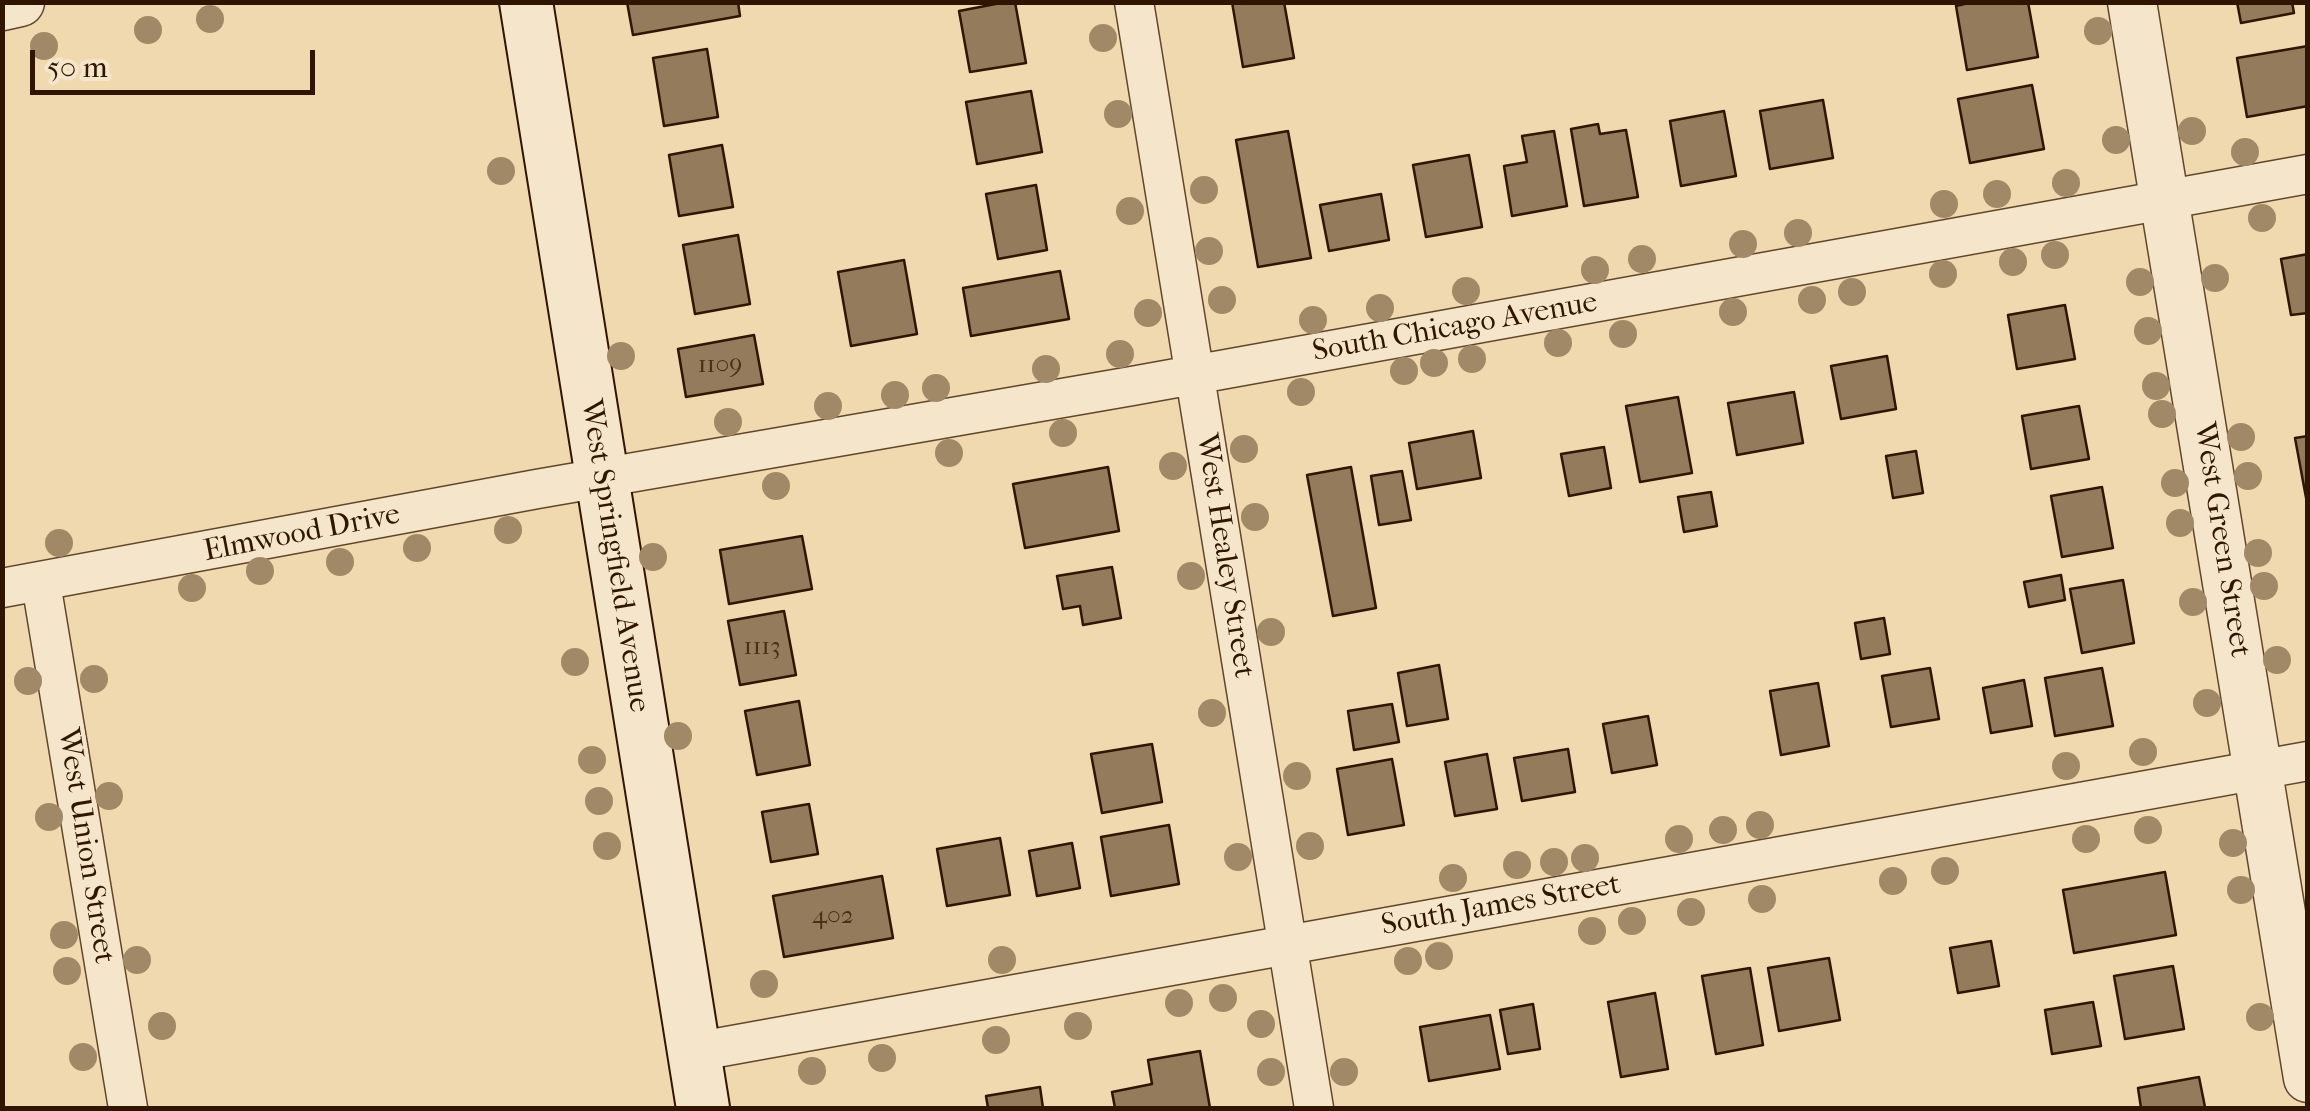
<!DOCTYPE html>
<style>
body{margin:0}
#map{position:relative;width:2310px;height:1111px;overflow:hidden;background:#f0d9af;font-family:"IM FELL French Canon",serif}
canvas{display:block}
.frame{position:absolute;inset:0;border:5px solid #301600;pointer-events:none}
.scale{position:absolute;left:30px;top:50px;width:285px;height:45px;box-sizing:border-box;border:5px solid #301600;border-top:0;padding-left:12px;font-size:30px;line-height:35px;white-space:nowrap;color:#301600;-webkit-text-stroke:8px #f5e6cb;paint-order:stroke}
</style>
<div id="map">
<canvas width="2310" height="1111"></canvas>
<div class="frame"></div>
<div class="scale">50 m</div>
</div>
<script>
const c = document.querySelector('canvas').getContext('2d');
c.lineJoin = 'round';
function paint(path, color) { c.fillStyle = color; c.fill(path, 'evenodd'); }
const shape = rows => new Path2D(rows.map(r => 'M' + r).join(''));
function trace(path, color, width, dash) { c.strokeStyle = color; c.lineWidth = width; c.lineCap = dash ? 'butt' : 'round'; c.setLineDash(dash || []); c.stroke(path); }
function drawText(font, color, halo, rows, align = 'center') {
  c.font = font + ' "IM FELL French Canon",serif'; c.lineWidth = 8; c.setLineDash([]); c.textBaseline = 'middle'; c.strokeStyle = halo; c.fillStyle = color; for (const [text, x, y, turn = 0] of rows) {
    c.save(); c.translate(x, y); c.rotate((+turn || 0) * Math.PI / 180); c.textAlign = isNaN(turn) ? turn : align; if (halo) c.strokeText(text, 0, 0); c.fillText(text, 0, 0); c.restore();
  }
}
const building = shape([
 [627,2,738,2,740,16,633,35,627,2],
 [1006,2,1015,2,1026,63,970,72,959,11,1006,2],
 [1232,2,1284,2,1294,58,1243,67,1232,2],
 [1973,2,2028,2,2038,57,1967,70,1956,6,1973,2],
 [2237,2,2292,2,2294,13,2241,23,2237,2],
 [2308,46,2308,106,2247,117,2237,58,2308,46],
 [707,49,718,117,664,126,653,58,707,49],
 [2032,85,2044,149,1970,163,1958,99,2032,85],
 [1031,91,1042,152,977,164,966,102,1031,91],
 [1823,100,1833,158,1770,169,1760,111,1823,100],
 [1724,111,1736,176,1681,186,1670,121,1724,111],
 [1598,124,1600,134,1626,130,1638,197,1584,206,1571,129,1598,124],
 [1288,131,1311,258,1258,267,1236,140,1288,131],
 [1554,131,1567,206,1512,216,1504,166,1527,162,1522,136,1554,131],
 [722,145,733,207,679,216,669,155,722,145],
 [1469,155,1482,227,1426,237,1413,165,1469,155],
 [1036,185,1047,250,998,259,986,194,1036,185],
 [1381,194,1389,240,1329,251,1320,205,1381,194],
 [738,235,750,304,695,314,683,245,738,235],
 [2308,254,2308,313,2291,315,2281,259,2308,254],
 [904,260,917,334,851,346,838,272,904,260],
 [1060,271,1069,319,971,336,963,288,1060,271],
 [2065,305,2075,359,2017,369,2008,315,2065,305],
 [754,335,763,384,686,397,678,349,754,335],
 [1887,356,1896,409,1841,419,1831,366,1887,356],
 [1794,392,1803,443,1737,455,1728,403,1794,392],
 [1678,397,1692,473,1640,482,1626,406,1678,397],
 [2079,406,2089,459,2031,469,2022,416,2079,406],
 [1473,431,1481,478,1417,489,1409,443,1473,431],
 [2308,436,2308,503,2307,503,2295,438,2308,436],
 [1604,447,1611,488,1569,496,1561,454,1604,447],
 [1916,451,1923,493,1893,498,1886,456,1916,451],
 [1108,467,1119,531,1025,548,1013,484,1108,467],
 [1351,467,1376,608,1333,616,1307,475,1351,467],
 [1402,471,1411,520,1379,525,1371,476,1402,471],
 [2102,487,2113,548,2062,557,2051,496,2102,487],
 [1711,492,1717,526,1684,532,1678,497,1711,492],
 [802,536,812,589,729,604,720,550,802,536],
 [1112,567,1121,618,1083,625,1080,606,1063,609,1057,576,1112,567],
 [2061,575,2065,600,2029,607,2024,582,2061,575],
 [2123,580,2134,643,2082,653,2070,589,2123,580],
 [784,611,796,675,740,685,728,621,784,611],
 [1884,618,1890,654,1861,659,1855,623,1884,618],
 [1439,665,1448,719,1407,726,1398,673,1439,665],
 [1930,668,1939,719,1891,727,1882,676,1930,668],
 [2102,668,2113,726,2055,736,2045,678,2102,668],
 [2024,680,2032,726,1991,733,1983,688,2024,680],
 [1818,683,1829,746,1781,755,1770,691,1818,683],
 [799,701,810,765,757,775,745,711,799,701],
 [1392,704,1399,742,1354,750,1348,711,1392,704],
 [1648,716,1657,765,1612,773,1603,724,1648,716],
 [1152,744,1162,802,1102,813,1091,754,1152,744],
 [1568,749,1575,792,1522,801,1514,758,1568,749],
 [1487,754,1497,809,1455,816,1445,762,1487,754],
 [1392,759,1404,825,1348,835,1337,769,1392,759],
 [809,804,818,854,771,862,762,812,809,804],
 [1169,825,1179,884,1111,896,1101,837,1169,825],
 [1000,838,1010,895,947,906,937,849,1000,838],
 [1072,843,1080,888,1037,896,1029,851,1072,843],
 [2165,872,2176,935,2074,953,2063,890,2165,872],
 [882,876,893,938,784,957,773,896,882,876],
 [1991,941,1999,986,1958,993,1950,948,1991,941],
 [1829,958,1840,1020,1779,1031,1768,968,1829,958],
 [2173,966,2184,1029,2125,1039,2114,976,2173,966],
 [1750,968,1763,1045,1716,1054,1702,976,1750,968],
 [1655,993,1668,1069,1621,1077,1608,1002,1655,993],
 [2093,1002,2101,1046,2052,1054,2045,1010,2093,1002],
 [1533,1004,1540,1049,1508,1054,1500,1010,1533,1004],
 [1490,1015,1500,1069,1429,1081,1420,1027,1490,1015],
 [1200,1051,1210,1108,1115,1108,1112,1092,1152,1084,1148,1060,1200,1051],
 [2199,1077,2205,1107,2141,1108,2138,1088,2199,1077],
 [1040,1087,1043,1108,988,1108,986,1096,1040,1087]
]);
paint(building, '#947b5b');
trace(building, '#301600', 2.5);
const minor = shape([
 [1134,2,1314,1108],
 [41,583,128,1108],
 [2,588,537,489,1132,386,2308,174],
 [694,1052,2308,761]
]);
const tertiary = shape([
 [2132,2,2308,1078],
 [2,6,20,2]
]);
const secondary = shape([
 [526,2,703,1108]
]);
trace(minor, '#60472c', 41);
trace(tertiary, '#60472c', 51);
trace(secondary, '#301600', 56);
trace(minor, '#f5e6cb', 38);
trace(tertiary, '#f5e6cb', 48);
trace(secondary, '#f5e6cb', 52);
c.fillStyle = '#a18967';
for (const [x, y] of [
 [210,19],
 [148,30],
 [2098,31],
 [1103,38],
 [44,46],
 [1118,114],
 [2192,131],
 [2116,140],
 [2245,152],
 [501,171],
 [2066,183],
 [1204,190],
 [1997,194],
 [1944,204],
 [1130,211],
 [2262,218],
 [1798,233],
 [1743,244],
 [1209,251],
 [2055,255],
 [1642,259],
 [2013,262],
 [1595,270],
 [1943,274],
 [2215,278],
 [2140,282],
 [1466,291],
 [1852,292],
 [1222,300],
 [1812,300],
 [1380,308],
 [1733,312],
 [1148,313],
 [1313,320],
 [2148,331],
 [1623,334],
 [1558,343],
 [1120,354],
 [621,356],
 [1472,359],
 [1434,363],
 [1046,369],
 [1404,371],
 [2156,386],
 [936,388],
 [1301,392],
 [895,395],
 [828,406],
 [2162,414],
 [728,422],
 [1063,433],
 [2241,437],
 [1244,449],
 [949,453],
 [1173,466],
 [2248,476],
 [2175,483],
 [776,486],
 [1255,517],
 [2180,523],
 [508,530],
 [59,543],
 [417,548],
 [2258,553],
 [653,557],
 [340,562],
 [260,571],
 [1191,576],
 [2264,586],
 [192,588],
 [2193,602],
 [1271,632],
 [2277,660],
 [575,662],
 [94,679],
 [28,681],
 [2207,703],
 [1212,713],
 [678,736],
 [2143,752],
 [592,760],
 [2066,766],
 [1297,776],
 [109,796],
 [599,801],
 [49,817],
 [1760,825],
 [1723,830],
 [2148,830],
 [1679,839],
 [2086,839],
 [2233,843],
 [607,846],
 [1310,846],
 [1238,857],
 [1585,858],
 [1554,862],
 [1517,865],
 [1945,871],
 [1453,878],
 [1893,881],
 [2241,890],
 [1762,899],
 [1691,912],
 [1632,921],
 [1592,931],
 [64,935],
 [1439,956],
 [137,960],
 [1002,960],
 [1408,961],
 [67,971],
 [764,984],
 [1223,998],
 [1179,1003],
 [2260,1017],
 [1261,1024],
 [162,1026],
 [1078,1026],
 [996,1040],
 [83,1057],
 [882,1058],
 [812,1071],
 [1271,1072],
 [1344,1072]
]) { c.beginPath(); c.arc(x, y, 14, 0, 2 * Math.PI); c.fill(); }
drawText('25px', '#492f17', null, [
 ["1109",720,366],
 ["1113",762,648],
 ["402",833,917]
]);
drawText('30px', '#301600', '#f5e6cb', [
 ["South Chicago Avenue",1455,328,-10],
 ["Elmwood Drive",302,534,-11],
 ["West Green Street",2221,540,81],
 ["West Springfield Avenue",614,556,81],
 ["West Healey Street",1224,556,81],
 ["West Union Street",85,846,81],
 ["South James Street",1501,906,-10]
]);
</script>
